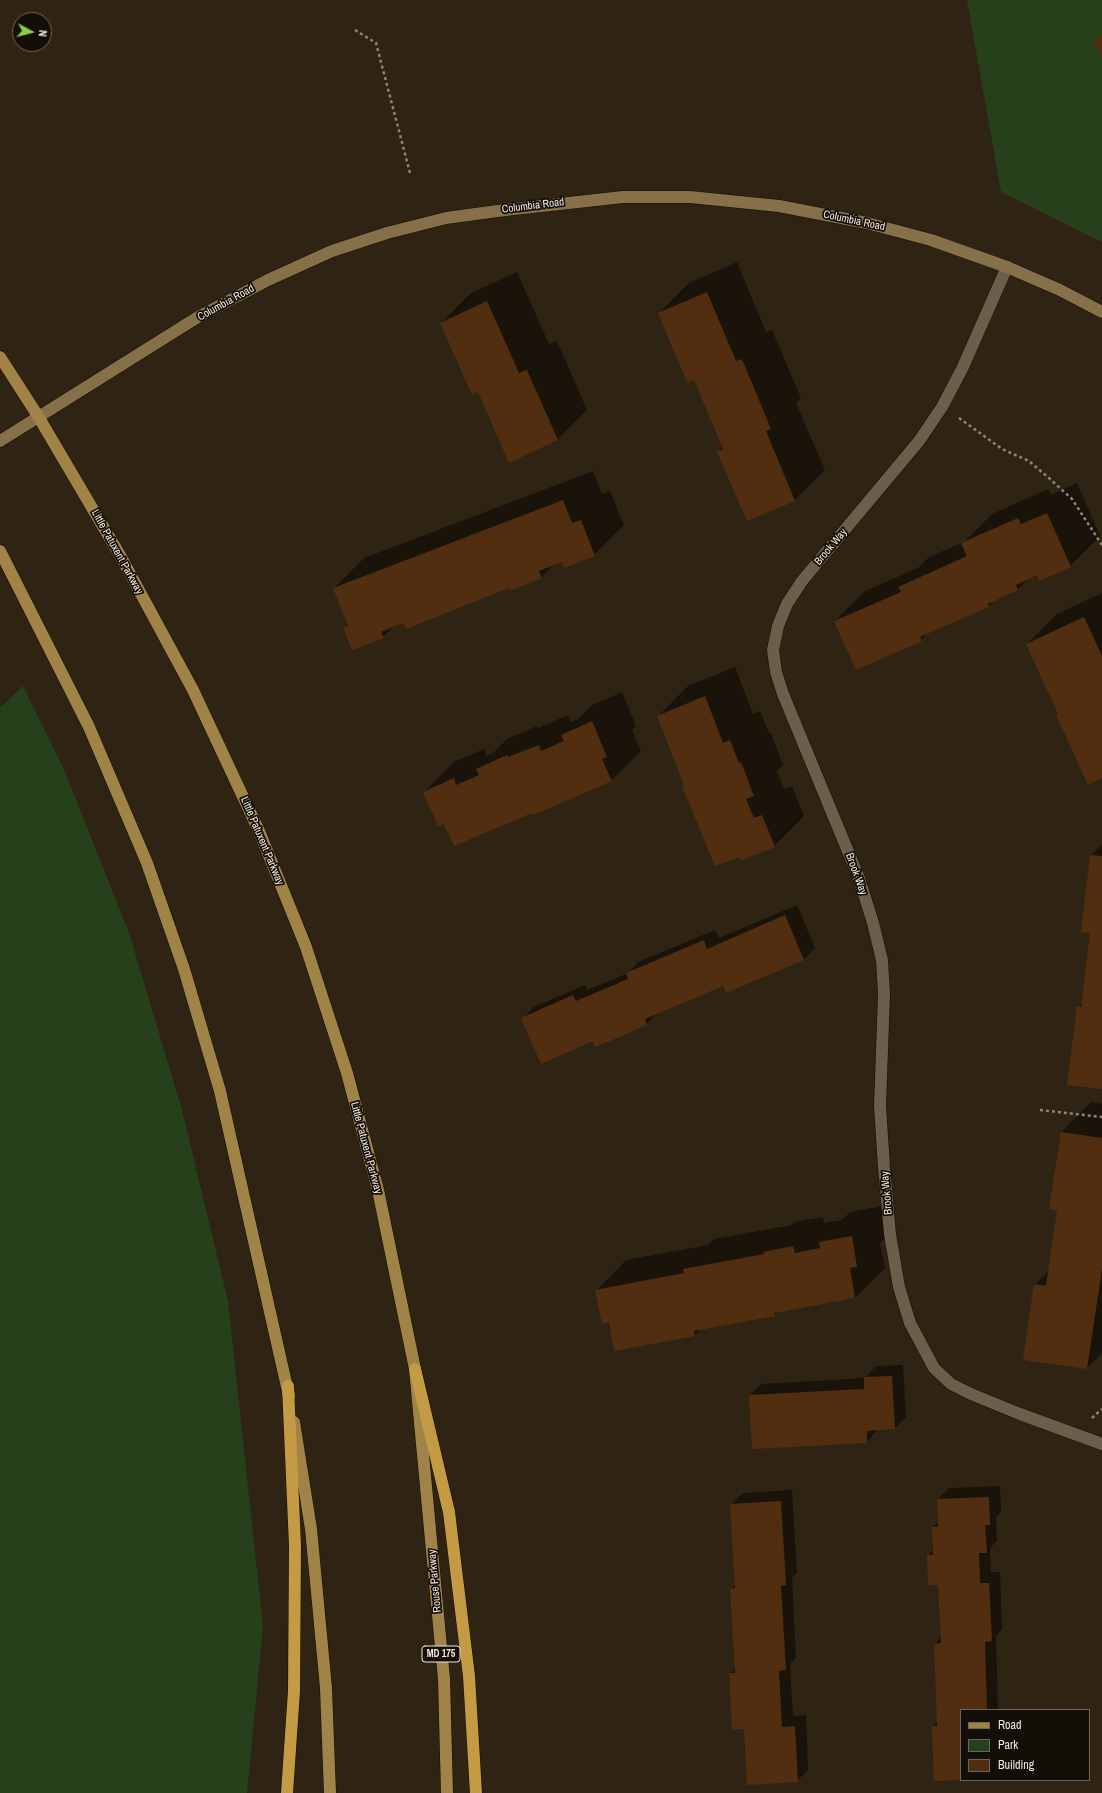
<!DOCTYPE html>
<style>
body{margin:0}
#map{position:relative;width:1102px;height:1793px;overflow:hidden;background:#2f2413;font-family:"Archivo Narrow",sans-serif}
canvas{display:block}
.legend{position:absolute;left:960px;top:1709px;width:130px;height:72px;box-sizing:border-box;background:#130e07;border:1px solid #6c665e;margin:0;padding:5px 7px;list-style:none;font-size:12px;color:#f2eae0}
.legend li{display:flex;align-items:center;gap:8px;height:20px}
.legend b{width:20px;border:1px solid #6c665e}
.north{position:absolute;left:12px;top:12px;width:40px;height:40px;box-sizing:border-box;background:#130e07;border:1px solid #6c665e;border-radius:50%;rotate:97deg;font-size:11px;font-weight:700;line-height:16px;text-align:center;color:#f2eae0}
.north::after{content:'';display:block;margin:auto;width:14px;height:18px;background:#8dce44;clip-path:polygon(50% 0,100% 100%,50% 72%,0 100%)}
</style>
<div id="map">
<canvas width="1102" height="1793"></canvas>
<ul class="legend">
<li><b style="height:5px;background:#a08347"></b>Road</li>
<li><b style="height:11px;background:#26401b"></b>Park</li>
<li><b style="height:11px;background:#522e10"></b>Building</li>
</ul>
<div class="north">N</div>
</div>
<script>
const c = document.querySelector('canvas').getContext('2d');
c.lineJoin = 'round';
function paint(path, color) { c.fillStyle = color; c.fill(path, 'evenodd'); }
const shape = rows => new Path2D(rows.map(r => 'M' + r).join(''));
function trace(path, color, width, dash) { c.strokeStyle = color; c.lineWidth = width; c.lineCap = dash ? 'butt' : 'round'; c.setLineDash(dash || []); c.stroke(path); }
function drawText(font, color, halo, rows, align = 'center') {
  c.font = font + ' "Archivo Narrow",sans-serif'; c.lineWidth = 3.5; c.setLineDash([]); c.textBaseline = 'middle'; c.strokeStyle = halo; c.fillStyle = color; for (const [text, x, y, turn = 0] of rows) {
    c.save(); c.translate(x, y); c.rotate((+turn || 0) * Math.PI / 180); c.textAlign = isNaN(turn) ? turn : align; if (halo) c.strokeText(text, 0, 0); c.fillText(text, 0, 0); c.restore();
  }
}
paint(shape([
 [967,0,1102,0,1102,242,1001,192],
 [23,686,66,774,129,933,182,1110,228,1301,263,1626,247,1793,0,1793,0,708]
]), '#26401b');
paint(shape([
 [737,262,766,332,772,330,801,398,796,403,825,470,795,500,747,520,718,452,723,447,694,378,659,313,689,283],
 [517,272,549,344,557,341,587,410,557,440,478,391,441,323,471,293],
 [593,471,602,494,610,491,624,525,594,555,562,561,554,564,542,577,404,621,395,625,383,637,345,628,348,624,334,588,364,558],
 [1077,483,1100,536,1070,566,1037,574,1029,578,1018,589,996,599,989,606,928,633,921,640,835,621,865,591,918,568,929,557,964,542,992,514,1048,489,1051,495],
 [1102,593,1102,777,1057,715,1059,713,1027,644,1057,614],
 [735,667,753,714,760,711,769,733,771,733,783,765,777,771,784,789,792,786,804,816,774,846,739,856,685,784,658,716,688,686],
 [622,692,636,726,632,730,641,751,611,781,532,811,444,823,424,792,454,762,484,749,486,756,493,753,507,739,537,726,538,728,568,715,571,722,578,719,592,705],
 [1102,844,1102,1088,1078,1007,1083,1002,1091,932,1091,855],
 [797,905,815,948,804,959,727,992,724,985,658,1012,647,1024,621,1035,594,1040,523,1018,534,1007,585,985,587,990,614,979,628,973,638,962,715,930,719,938],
 [1091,1102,1102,1104,1102,1353,1087,1368,1035,1284,1049,1271,1058,1209,1062,1132],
 [882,1206,887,1236,880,1243,885,1268,855,1298,778,1311,774,1316,701,1329,695,1335,610,1321,597,1290,626,1260,708,1245,714,1239,792,1225,794,1222,823,1217,824,1223,842,1220,850,1212],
 [903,1365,906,1417,895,1428,878,1429,867,1442,750,1395,762,1384,865,1378,876,1366],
 [1000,1486,1001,1512,996,1517,997,1541,990,1548,991,1572,1000,1572,1002,1629,996,1636,998,1710,961,1710,961,1779,933,1726,938,1721,935,1644,941,1637,939,1584,928,1556,933,1550,933,1527,939,1521,938,1499,949,1488],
 [792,1490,797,1573,792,1578,796,1658,790,1664,793,1716,806,1715,808,1770,797,1781,744,1728,730,1674,736,1668,731,1589,736,1584,731,1504,743,1493]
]), '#0007');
paint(shape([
 [1102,34,1102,57,1092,41],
 [707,292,736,361,742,359,771,429,766,431,795,501,747,521,717,452,723,449,694,380,687,382,658,313],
 [487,301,519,373,527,370,558,440,509,463,478,392,472,395,440,323],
 [563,500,572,523,581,520,595,556,564,568,562,562,539,571,542,578,510,591,509,588,406,629,403,623,381,632,384,638,352,650,343,627,348,626,333,588],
 [1047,513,1071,567,1039,581,1037,575,1016,585,1018,590,988,604,989,607,920,637,922,641,856,670,834,621,901,592,898,587,967,556,961,543,1018,518,1021,524],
 [1084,617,1102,656,1102,778,1088,785,1056,715,1058,714,1026,644],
 [705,696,723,743,730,740,739,763,741,762,754,796,746,799,754,818,762,815,775,847,740,861,739,857,715,866,682,786,684,785,657,716],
 [592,721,607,757,602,759,612,781,533,815,532,813,454,846,444,824,438,826,423,792,454,778,456,785,479,775,476,769,507,755,508,757,539,745,541,751,564,741,561,735],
 [1090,855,1102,856,1102,1089,1067,1085,1077,1006,1081,1007,1090,933,1081,932],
 [785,915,804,960,726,993,723,986,645,1019,647,1025,622,1036,595,1047,593,1041,541,1064,521,1018,573,995,576,1001,628,979,626,973,704,940,707,949],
 [1061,1132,1102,1138,1102,1269,1087,1369,1023,1360,1034,1284,1046,1286,1057,1210,1049,1209],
 [852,1236,857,1267,850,1268,855,1298,774,1313,775,1316,694,1331,695,1336,614,1351,609,1322,602,1324,595,1290,684,1273,683,1269,764,1254,763,1252,793,1246,795,1253,820,1248,819,1242],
 [892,1376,895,1429,867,1431,867,1443,752,1449,749,1395,864,1389,864,1377],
 [989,1497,990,1525,985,1525,987,1553,979,1553,980,1583,989,1583,992,1641,985,1642,987,1710,961,1710,961,1780,934,1781,932,1726,937,1726,934,1644,941,1643,938,1585,928,1585,927,1555,933,1555,932,1527,938,1527,937,1499],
 [781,1501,786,1585,781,1586,786,1670,779,1671,782,1727,795,1726,798,1782,747,1785,744,1729,732,1730,729,1673,735,1673,730,1589,735,1588,730,1504]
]), '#522e10');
const street = shape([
 [1007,267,962,369,942,407,919,441,802,581,787,604,778,626,773,650,776,672,783,694,859,878,873,923,882,960,884,994,880,1106,884,1167,890,1234,899,1287,910,1323,934,1368,951,1384,971,1394,1020,1414,1102,1444]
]);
const secondary = shape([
 [0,441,198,317,268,280,332,251,387,233,446,218,505,210,623,197,690,197,779,206,867,223,931,240,1007,267,1060,290,1102,312]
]);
const primary = shape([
 [0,357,38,416,121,557,193,690,259,831,306,947,347,1073,378,1190,415,1369,444,1679,447,1793],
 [0,551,89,727,147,863,184,969,220,1091,289,1396],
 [294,1422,311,1529,326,1688,330,1793]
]);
const highway = shape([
 [415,1369,449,1512,469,1676,476,1793],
 [287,1793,294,1691,295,1546,288,1386]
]);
trace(street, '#170c01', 13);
trace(secondary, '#170c01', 13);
trace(primary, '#170c01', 13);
trace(highway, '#170c01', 13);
trace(shape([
 [355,30,376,43,410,173],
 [959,418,1002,449,1029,461,1050,479,1072,499,1102,545],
 [1040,1110,1102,1117],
 [1092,1418,1102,1409]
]), '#8e8477', 2.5, [3, 3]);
trace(street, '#6b5e4b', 12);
trace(secondary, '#867049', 12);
trace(primary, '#a08347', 12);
trace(highway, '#c49b44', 12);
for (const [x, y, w] of [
 [441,1654,38]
]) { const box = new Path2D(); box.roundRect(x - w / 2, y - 8, w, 16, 3); c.fillStyle = '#130e07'; c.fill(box); trace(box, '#f2eae0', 1); }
drawText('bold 10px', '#f2eae0', null, [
 ["MD 175",441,1654]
]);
drawText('11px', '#f2eae0', '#130e07', [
 ["Columbia Road",533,206,-7],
 ["Columbia Road",854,221,12],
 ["Columbia Road",226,303,-29],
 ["Brook Way",831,547,-50],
 ["Little Patuxent Parkway",117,552,61],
 ["Little Patuxent Parkway",262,841,67],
 ["Brook Way",856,874,70],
 ["Little Patuxent Parkway",366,1148,75],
 ["Brook Way",887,1193,-95],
 ["Rouse Parkway",435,1581,-95]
]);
</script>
